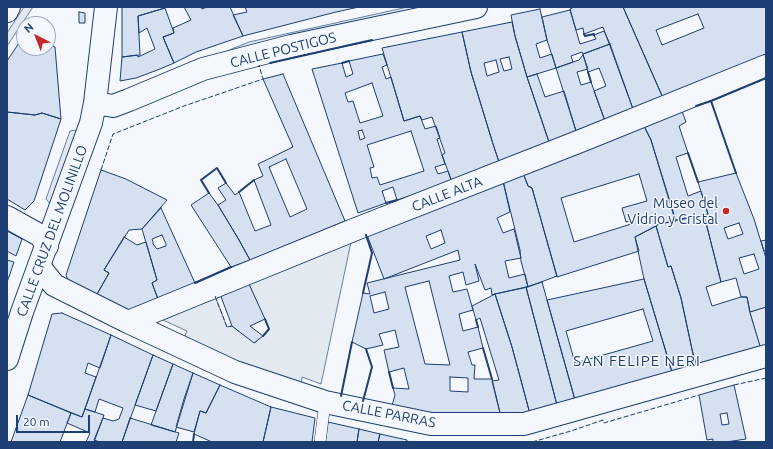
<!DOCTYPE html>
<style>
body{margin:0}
#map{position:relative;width:773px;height:449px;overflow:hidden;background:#f4f7fb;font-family:Ubuntu,sans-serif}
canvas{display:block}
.frame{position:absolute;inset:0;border:8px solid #1d3f73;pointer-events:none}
.north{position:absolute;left:16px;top:16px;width:40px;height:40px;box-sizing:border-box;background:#f4f7fb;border:1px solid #9eadc5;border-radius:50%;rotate:318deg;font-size:11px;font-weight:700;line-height:16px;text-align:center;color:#1d3f73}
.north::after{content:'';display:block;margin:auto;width:14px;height:18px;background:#c62828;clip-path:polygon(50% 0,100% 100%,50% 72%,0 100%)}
.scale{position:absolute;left:16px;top:415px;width:74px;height:18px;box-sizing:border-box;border:2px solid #1d3f73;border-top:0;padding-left:5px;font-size:12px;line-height:14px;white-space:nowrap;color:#1d3f73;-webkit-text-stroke:3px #f4f7fb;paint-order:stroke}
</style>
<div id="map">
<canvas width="773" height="449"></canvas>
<div class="frame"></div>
<div class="north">N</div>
<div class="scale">20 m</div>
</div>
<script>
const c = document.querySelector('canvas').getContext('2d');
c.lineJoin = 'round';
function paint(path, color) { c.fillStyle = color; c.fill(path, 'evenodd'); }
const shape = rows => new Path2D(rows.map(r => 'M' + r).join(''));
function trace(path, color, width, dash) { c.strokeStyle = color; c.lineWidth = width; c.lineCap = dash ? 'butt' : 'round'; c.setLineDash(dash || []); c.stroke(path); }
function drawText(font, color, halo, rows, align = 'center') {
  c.font = font + ' Ubuntu,sans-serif'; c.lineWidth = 3; c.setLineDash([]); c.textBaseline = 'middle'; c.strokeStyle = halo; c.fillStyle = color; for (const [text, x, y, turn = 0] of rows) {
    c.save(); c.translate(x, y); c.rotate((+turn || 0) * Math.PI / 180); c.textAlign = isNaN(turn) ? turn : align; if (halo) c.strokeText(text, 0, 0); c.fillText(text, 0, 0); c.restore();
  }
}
const green = shape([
 [351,242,321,384,302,377,301,387,183,341,187,331,163,320,215,296,227,327,232,326,255,343,269,329,248,282,351,242]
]);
paint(green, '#e3e9f0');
trace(green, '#687fa3', 1);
const parking = shape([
 [24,7,33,7,7,46,7,33,24,7],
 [408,7,442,7,222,53,249,42,408,7],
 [77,130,52,206,46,199,70,131,77,130],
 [766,307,766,361,760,347,750,312,766,307]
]);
paint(parking, '#e3e8f0');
trace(parking, '#687fa3', 1);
const building = shape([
 [122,7,164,7,165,8,138,16,140,55,122,57,122,7],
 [184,7,201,7,202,9,207,7,230,7,243,36,196,52,174,63,163,37,174,33,173,28,191,20,184,7],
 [245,7,359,7,336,12,243,36,233,15,247,12,245,7],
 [574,7,623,7,663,98,633,109,603,27,584,34,583,28,576,30,570,9,574,7],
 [623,7,766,7,766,54,663,98,623,7],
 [698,14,704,28,662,45,656,30,698,14],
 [165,8,174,33,163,37,174,63,160,69,136,78,120,81,122,57,137,55,138,57,155,49,147,28,139,33,138,16,165,8],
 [540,9,547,40,536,44,540,58,552,54,556,68,527,77,515,36,511,15,540,9],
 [570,10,580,44,596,39,594,35,604,31,610,44,583,54,582,52,571,56,573,62,556,68,547,40,542,17,570,10],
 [79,12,85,13,85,23,79,23,79,12],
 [512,22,515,36,527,77,549,142,499,162,493,144,471,72,462,32,512,22],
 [509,57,512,69,504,71,500,59,509,57],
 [496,60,499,72,487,76,484,63,496,60],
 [462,32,471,72,493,144,499,162,452,182,442,155,445,153,432,117,422,120,420,116,404,121,382,48,462,32],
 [21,40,24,41,24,48,48,48,48,45,55,47,61,119,42,113,35,115,7,112,7,61,21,40],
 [610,44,633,109,605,121,594,91,606,86,599,68,588,72,583,54,610,44],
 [383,54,387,65,382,67,386,79,391,77,404,121,420,116,425,129,436,126,440,138,437,139,445,164,435,167,438,174,448,171,452,182,397,200,393,187,382,191,386,203,358,213,312,69,342,63,346,77,353,74,349,61,383,54],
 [372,83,383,116,360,123,353,101,348,102,345,93,372,83],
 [362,130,365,138,360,140,358,131,362,130],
 [411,131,424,171,380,185,377,177,372,178,370,168,374,167,367,145,411,131],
 [583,55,588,69,577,72,581,85,591,82,605,121,576,131,556,68,579,60,583,55],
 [283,74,345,221,250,260,239,240,218,205,226,200,218,188,226,183,235,195,239,192,255,231,271,225,254,180,263,176,258,164,293,147,263,79,283,74],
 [286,159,307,209,290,217,269,167,286,159],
 [537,74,545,97,564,91,576,131,549,142,527,77,537,74],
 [682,111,686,122,679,126,688,153,676,157,688,196,701,191,708,214,675,220,651,140,644,126,682,111],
 [7,112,35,115,42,113,61,119,34,201,25,210,7,199,7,112],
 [644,126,651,140,676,221,659,224,656,226,635,237,639,251,557,277,532,188,528,186,523,173,644,126],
 [639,174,647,201,622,208,626,222,630,221,631,224,574,242,561,198,639,174],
 [101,170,126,179,167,200,142,229,129,230,104,270,109,273,96,296,70,286,66,275,101,170],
 [523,173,528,186,532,188,557,276,528,287,521,261,520,250,503,181,523,173],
 [736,173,754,219,766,258,766,307,750,312,747,297,741,297,736,278,721,282,704,215,708,214,698,182,736,173],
 [739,223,743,234,728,239,724,228,739,223],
 [754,254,759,269,744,274,739,258,754,254],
 [503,181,510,212,497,218,503,233,514,229,521,258,505,261,509,278,525,274,528,287,495,294,492,295,491,288,485,290,475,264,479,281,466,285,463,272,449,276,453,292,467,289,473,310,459,314,463,331,478,327,483,348,468,352,472,365,475,365,474,379,492,379,501,417,411,412,391,409,395,395,393,388,409,389,404,368,389,372,384,350,399,347,395,330,379,334,383,345,366,349,352,342,363,293,370,294,367,283,460,260,458,250,384,279,367,235,503,181],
 [441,230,445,243,431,249,426,236,441,230],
 [429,281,450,365,425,364,405,287,429,281],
 [385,292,389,309,374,313,370,296,385,292],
 [450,377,468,378,468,392,450,391,450,377],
 [209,193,218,205,239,240,250,260,231,267,191,205,209,193],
 [161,208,195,283,158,299,152,283,157,280,142,229,161,208],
 [162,235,166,244,166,246,157,249,153,244,153,242,152,239,162,235],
 [704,215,721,282,706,287,712,306,741,297,747,297,750,313,760,346,697,365,693,354,681,298,671,266,668,267,656,226,659,224,704,215],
 [656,226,668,267,671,266,681,298,693,354,697,365,672,372,644,279,635,237,656,226],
 [7,231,22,239,16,256,7,251,7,231],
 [124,237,137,245,146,242,157,280,152,283,158,299,130,311,96,296,109,273,104,270,124,237],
 [766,240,766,250,764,251,761,241,766,240],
 [7,260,14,262,9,277,7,277,7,260],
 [644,279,672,372,575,400,547,300,644,279],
 [643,309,653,341,575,363,566,331,643,309],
 [248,282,265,319,250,326,263,336,254,343,232,326,220,294,248,282],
 [542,282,575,400,557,405,526,287,542,282],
 [526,287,557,405,530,414,512,347,495,294,526,287],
 [495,294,512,347,530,414,501,417,492,381,499,380,480,318,476,320,472,306,495,294],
 [62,313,111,335,100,368,88,363,85,373,96,377,82,417,28,395,52,314,62,313],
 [111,335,153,355,122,442,100,442,94,440,103,418,113,421,119,419,123,408,99,399,95,412,85,409,111,335],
 [153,355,173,364,156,411,135,405,153,355],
 [173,364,193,373,175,432,151,425,173,364],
 [193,373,220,385,206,413,200,411,194,432,176,427,184,399,193,373],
 [220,385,271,407,263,442,212,442,194,434,200,411,206,413,220,385],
 [734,385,746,439,726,442,713,442,713,439,707,440,699,395,734,385],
 [727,413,729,424,722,425,720,414,727,413],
 [28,395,71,413,60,442,11,442,28,395],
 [271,407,315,418,312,442,263,442,271,407],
 [85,409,104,415,94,442,86,442,90,433,67,423,71,413,82,417,85,409],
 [130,418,179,433,176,442,122,442,130,418],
 [328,422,359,429,357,442,325,442,328,422],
 [359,429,380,434,378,442,357,442,359,429],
 [380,434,407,440,407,442,378,442,380,434]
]);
paint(building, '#d5e0f0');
trace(building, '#1d3f73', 1);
const lane = shape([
 [320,442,325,402]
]);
const street = shape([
 [7,217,41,236,47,246],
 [39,266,54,285,128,322,235,372,325,402,431,424,524,424,766,356],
 [128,322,356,229,583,140,766,66]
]);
const secondary = shape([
 [7,11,9,7],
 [95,103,113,106,129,100,203,69,291,46,476,7],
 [7,359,22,312,91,123,95,103,106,7]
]);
trace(lane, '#1d3f73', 12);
trace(street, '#1d3f73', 24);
trace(secondary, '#1d3f73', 24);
trace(lane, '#f4f7fb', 11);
trace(street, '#f4f7fb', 22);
trace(secondary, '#f4f7fb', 22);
trace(shape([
 [101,170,113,134,184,106,263,79,259,65],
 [7,282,9,277],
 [215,296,227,327,232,326],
 [734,385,766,378],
 [532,442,571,431,603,420,604,423,699,395]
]), '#1d3f73', 1, [5, 2]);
trace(shape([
 [584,34,585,36,594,34,594,35],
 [270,63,372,40],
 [342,63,349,61],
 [588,72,591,82],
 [696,106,711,101],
 [688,153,698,182],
 [736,173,711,101,766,78],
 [239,192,254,180],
 [209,193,201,180,217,168,226,183],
 [386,203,397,200],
 [195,283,231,267],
 [363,293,372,253,366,235],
 [476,320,478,327],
 [263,336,269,329,265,319],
 [483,348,492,379],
 [389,372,393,388],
 [341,396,352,342],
 [363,401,372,367,366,349],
 [193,442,194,434]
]), '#1d3f73', 2);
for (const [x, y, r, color] of [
 [726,211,4,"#c62828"]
]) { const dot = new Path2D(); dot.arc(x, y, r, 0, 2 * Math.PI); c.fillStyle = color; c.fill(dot); trace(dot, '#f4f7fb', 1.5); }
drawText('14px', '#1d3f73', '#f4f7fb', [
 ["CALLE POSTIGOS",283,50,-14],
 ["CALLE ALTA",447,194,-21],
 ["CALLE CRUZ DEL MOLINILLO",52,231,-70],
 ["CALLE PARRAS",389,414,11]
]);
drawText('14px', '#1d3f73', '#f4f7fb', [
 ["Museo del",718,203],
 ["Vidrio y Cristal",718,219]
], 'right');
c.letterSpacing = '1px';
drawText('15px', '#1d3f73', '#f4f7fb', [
 ["SAN FELIPE NERI",637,361]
]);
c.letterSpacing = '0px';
</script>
